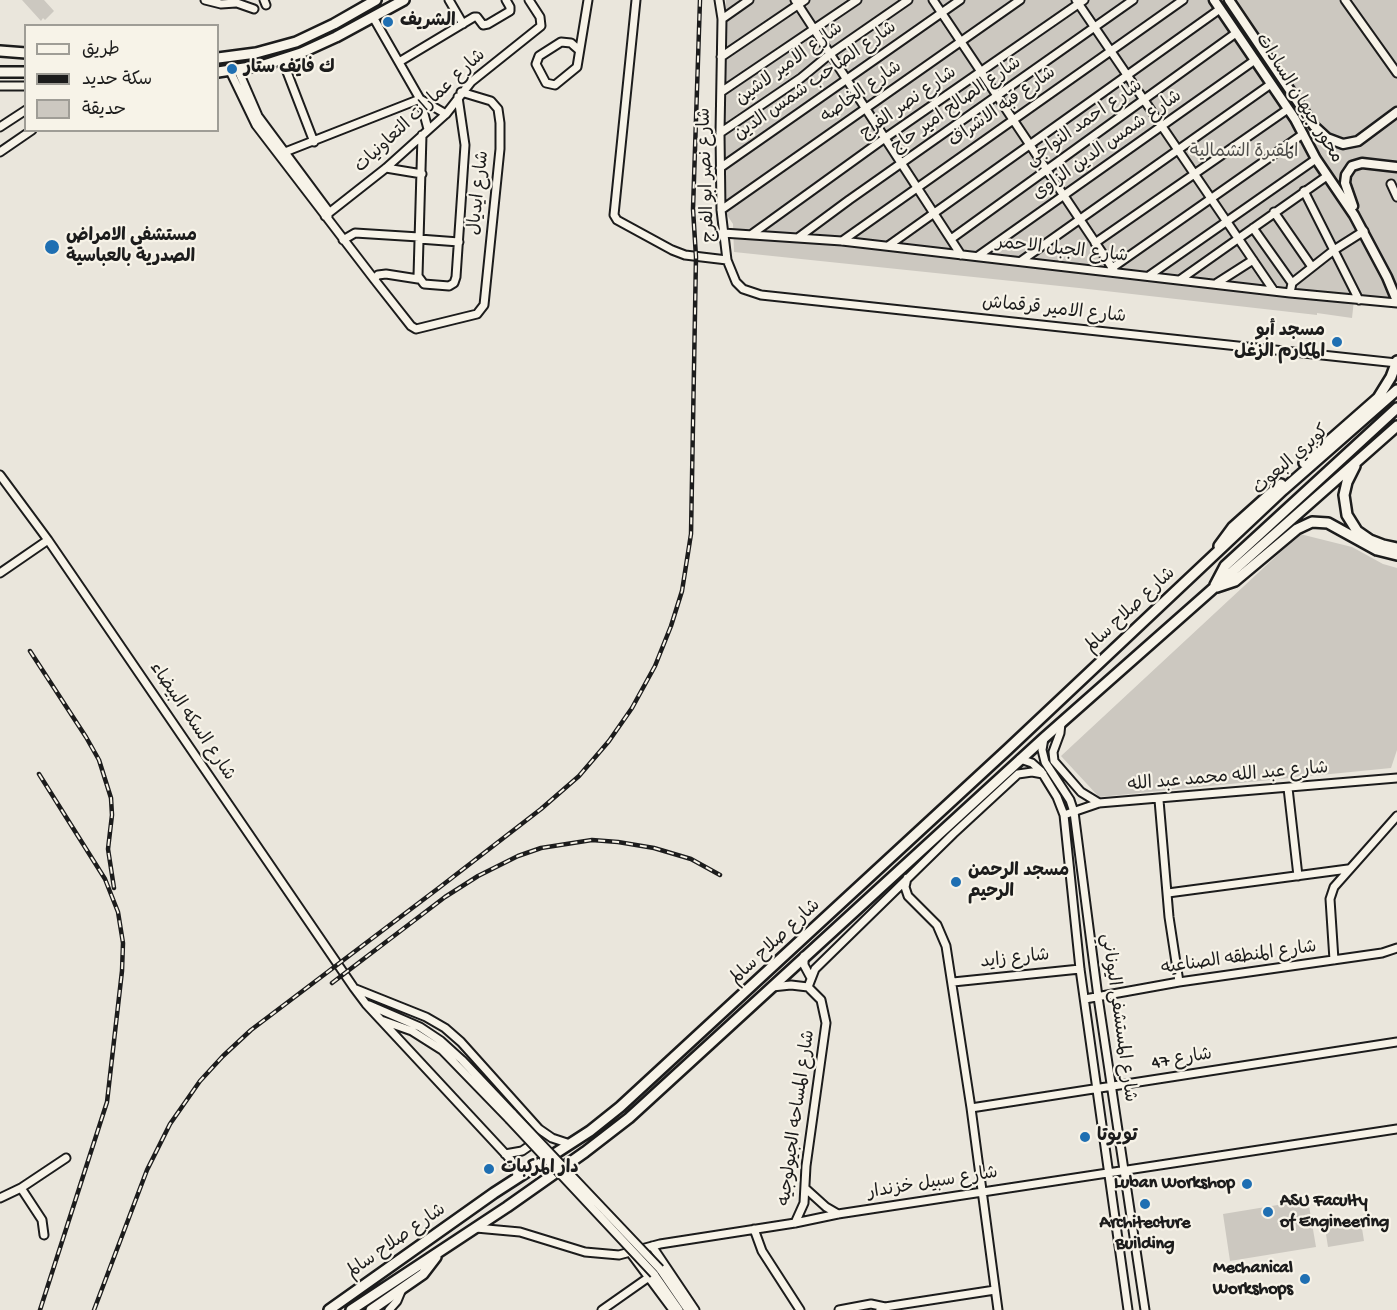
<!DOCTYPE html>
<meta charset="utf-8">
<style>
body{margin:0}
#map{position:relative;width:1397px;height:1310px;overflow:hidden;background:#eae6dc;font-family:"Gochi Hand","Playpen Sans Arabic",sans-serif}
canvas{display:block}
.legend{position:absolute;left:24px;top:24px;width:195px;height:108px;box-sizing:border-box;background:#f7f3e8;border:2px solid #9f9d96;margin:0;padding:8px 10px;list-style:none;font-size:18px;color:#1c1c1c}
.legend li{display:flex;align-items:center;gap:12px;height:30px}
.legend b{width:30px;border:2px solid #9f9d96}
</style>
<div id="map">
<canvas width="1397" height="1310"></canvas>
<ul class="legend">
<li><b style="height:8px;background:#f7f3e8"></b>طريق</li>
<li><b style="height:8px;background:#1c1c1c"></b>سكة حديد</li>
<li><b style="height:16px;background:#ccc8c0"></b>حديقة</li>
</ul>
</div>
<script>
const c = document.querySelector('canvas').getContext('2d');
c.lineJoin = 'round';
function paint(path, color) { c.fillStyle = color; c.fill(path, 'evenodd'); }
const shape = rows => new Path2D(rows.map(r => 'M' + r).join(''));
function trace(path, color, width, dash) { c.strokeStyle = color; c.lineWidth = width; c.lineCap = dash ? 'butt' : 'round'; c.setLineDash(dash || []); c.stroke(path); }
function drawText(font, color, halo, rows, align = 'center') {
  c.font = font + ' "Gochi Hand","Playpen Sans Arabic",sans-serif'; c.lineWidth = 4.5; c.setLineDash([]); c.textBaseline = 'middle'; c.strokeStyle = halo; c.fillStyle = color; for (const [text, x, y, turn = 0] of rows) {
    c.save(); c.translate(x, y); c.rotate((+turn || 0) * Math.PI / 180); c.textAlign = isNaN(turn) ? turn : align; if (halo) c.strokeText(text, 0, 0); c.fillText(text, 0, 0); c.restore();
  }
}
paint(shape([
 [22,0,44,0,54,11,45,20,43,18,41,21],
 [726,0,1397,0,1397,304,1354,300,1352,318,1317,313,1317,315,1079,288,734,252,733,224,725,212,724,194],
 [1300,534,1352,547,1383,564,1397,568,1397,750,1391,768,1099,797,1061,756],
 [1308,1200,1316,1247,1230,1261,1223,1214],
 [1361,1222,1364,1241,1328,1247,1325,1228]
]), '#ccc8c0');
const minor = shape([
 [205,0,221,4,236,3],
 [264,0,266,5],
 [449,0,463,24],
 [636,0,614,215,617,220,672,250,685,255,727,260],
 [719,0,722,19,720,133,721,210,727,260,736,282,743,289,761,295,1397,363],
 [795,0,961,255],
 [933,0,1115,272],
 [1076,0,1274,291],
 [1345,0,1397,73],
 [234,2,254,9],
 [373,17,420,99,428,129],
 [722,19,749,0],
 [579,50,571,43,561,42,539,56,536,64,546,83,555,85,577,67,588,0],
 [721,57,805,0],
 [282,59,314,142],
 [399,62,474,17,477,17,483,25,488,24,510,11,510,7,506,0],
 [238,70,258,116,327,209,328,216],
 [230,71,256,125,374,279,411,326,416,329,477,314,484,305,500,149,500,123,498,109,491,101,461,92],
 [0,86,26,86],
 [721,92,857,0],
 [420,99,446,114],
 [0,127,26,110],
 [720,133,801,78,830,54,908,0],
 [422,135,418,276,424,284,449,286,454,283,456,277,465,145,458,97],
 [0,152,32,130],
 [285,152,420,99],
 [386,168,422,174],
 [720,168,960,0],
 [1391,184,1397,197],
 [1304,191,1359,300],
 [721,210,1020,0],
 [1274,212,1312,267],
 [325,216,386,168,446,114,471,82,541,26,540,17,529,0],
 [1253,228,1292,283],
 [723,233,842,241,1290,293,1397,303],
 [752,234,885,138,1084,0],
 [799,237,849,200,1133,0],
 [419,239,459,242],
 [951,239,1236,33],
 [343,240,355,233,419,237],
 [842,241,1183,0],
 [1095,243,1288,109],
 [888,246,1220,9],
 [978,256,1255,60],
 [1021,261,1271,84],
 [1112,268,1303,134],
 [1150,275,1316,159],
 [374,279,378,275,386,274,418,279],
 [1181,279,1327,176],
 [1217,283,1253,260],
 [1290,293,1292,283,1334,250,1364,231],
 [0,475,48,540,354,988,366,1004,511,1160,516,1168,517,1177],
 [0,573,48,540],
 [1061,723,1060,733,1053,752,1054,761,1081,792,1099,803],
 [1044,738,1042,750,1045,762,1070,800,1074,812,1098,997,1145,1310],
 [1020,759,1032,763,1041,771,1057,797,1064,815,1080,969,1128,1310],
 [1288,788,1298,876],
 [1159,800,1169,917,1179,982],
 [1064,815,1099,803,1397,778],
 [907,878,905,887,908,896,937,925,946,946,971,1108,998,1310],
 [1168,893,1348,869],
 [804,956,804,965,811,978],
 [1334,960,1330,899,1334,887,1397,816],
 [953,982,1080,969],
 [772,987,791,985,808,987,821,1000,826,1023,806,1166,804,1203,795,1223],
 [808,987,815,969,953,834,1018,774,1032,772,1043,774],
 [356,989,426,1017,445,1028,461,1042,539,1129,552,1138,570,1144],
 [1085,999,1179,982,1382,953,1397,948],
 [369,1005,420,1027,441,1041,462,1060,513,1114],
 [381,1020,412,1031,442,1050,509,1119],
 [971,1108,1397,1042],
 [505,1154,522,1151,535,1142],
 [21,1188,66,1158],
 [805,1188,826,1207,838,1214],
 [0,1198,21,1188,42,1220,44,1235],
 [476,1228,520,1232,585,1252,619,1255,660,1244,795,1223,838,1214,1397,1129],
 [754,1229,762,1251,800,1310],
 [652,1246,695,1310],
 [632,1255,673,1310],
 [660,1269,688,1310],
 [654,1274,679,1310],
 [389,1310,397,1301,402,1289],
 [602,1310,649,1277],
 [839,1310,871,1304,885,1307],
 [880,1310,885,1307,995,1290]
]);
const major = shape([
 [1214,0,1295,119,1316,159,1354,215,1387,277,1397,301],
 [1229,0,1314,126,1327,138,1343,144,1358,141,1397,112],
 [1353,206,1345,183,1346,175,1352,166,1362,163,1397,167]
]);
const highway = shape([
 [0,51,26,53],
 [218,58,256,53,296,42,334,24,376,0],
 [0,72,26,72],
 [218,72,264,65,301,53,336,37,404,0],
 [1304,463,1378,398,1391,377,1397,361],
 [1355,466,1347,482,1344,495,1347,515,1357,531,1370,540,1383,545,1397,548],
 [1219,546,1233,527,1281,484],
 [1215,585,1225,566,1397,408],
 [1217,587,1235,581,1297,529,1312,522,1328,523,1377,550,1397,555],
 [329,1310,494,1193,590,1131,620,1107,1007,750,1283,490,1397,390],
 [351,1310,507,1207,585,1152,629,1118,1044,738,1397,426],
 [371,1310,423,1274,436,1257]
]);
trace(minor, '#1c1c1c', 11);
trace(major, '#1c1c1c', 13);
trace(highway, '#1c1c1c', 14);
trace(minor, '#f7f3e8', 7);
trace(major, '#f7f3e8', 8);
trace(highway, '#f7f3e8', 9);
const rail = shape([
 [30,651,86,737,99,760,111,798,112,815,108,849,114,888],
 [39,774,105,879,118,912,123,943,122,971,107,1102,40,1310],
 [332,983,445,897,478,876,518,856,541,848,592,840,618,842,654,848,691,859,720,875],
 [94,1310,147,1170,170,1124,200,1081,223,1056,251,1030,440,887,541,809,579,776,609,741,632,708,655,666,671,626,682,591,691,534,696,257,693,209,700,0]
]);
trace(rail, '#1c1c1c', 4.5);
trace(rail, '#f7f3e8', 2, [7]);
const minorBridge = shape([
 [513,1114,660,1269],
 [509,1119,654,1274]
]);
trace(minorBridge, '#1c1c1c', 11, []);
trace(minorBridge, '#f7f3e8', 7);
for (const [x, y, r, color] of [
 [388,22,6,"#1f6fb2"],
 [232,69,6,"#1f6fb2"],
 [52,247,8,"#1f6fb2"],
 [1337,342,6,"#1f6fb2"],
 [956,882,6,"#1f6fb2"],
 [1085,1137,6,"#1f6fb2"],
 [489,1169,6,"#1f6fb2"],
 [1247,1184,6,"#1f6fb2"],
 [1145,1204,6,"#1f6fb2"],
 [1268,1212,6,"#1f6fb2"],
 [1305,1279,6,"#1f6fb2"]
]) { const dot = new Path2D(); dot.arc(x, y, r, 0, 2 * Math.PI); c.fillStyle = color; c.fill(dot); trace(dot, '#f7f3e8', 2); }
drawText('bold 18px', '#1c1c1c', '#f7f3e8', [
 ["الشريف",400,22],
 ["ك فايف ستار",244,69],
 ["مستشفى الامراض",66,237],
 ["الصدرية بالعباسية",66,258],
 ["مسجد أبو",1325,332,"right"],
 ["المكارم الزغل",1325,353,"right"],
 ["مسجد الرحمن",968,872],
 ["الرحيم",968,893],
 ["تويوتا",1097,1137],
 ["دار المركبات",501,1169],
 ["Luban Workshop",1235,1184,"right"],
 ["ASU Faculty",1280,1202],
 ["of Engineering",1280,1223],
 ["Architecture",1145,1224,"center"],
 ["Building",1145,1245,"center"],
 ["Mechanical",1293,1269,"right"],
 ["Workshops",1293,1290,"right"]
], 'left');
drawText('18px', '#1c1c1c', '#f7f3e8', [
 ["شارع الامير لاشين",790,65,-36],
 ["شارع الصاحب شمس الدين",816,82,-35],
 ["شارع الخاصه",862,93,-35],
 ["محور جيهان السادات",1298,99,58],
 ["شارع نصر الفرج",909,104,-35],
 ["شارع الصالح امير حاج",957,106,-35],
 ["شارع قبه الاشراف",1003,108,-35],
 ["شارع عمارات التعاونيات",421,112,-43],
 ["شارع احمد النواجي",1085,124,-35],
 ["شارع شمس الدين الزاوى",1108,146,-35],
 ["شارع نصر ابو الفرج",708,175,-92],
 ["شارع ايديال",480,193,-84],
 ["شارع الجبل الاحمر",1062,251,6],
 ["شارع الامير قرقماش",1054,311,6],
 ["كوبري البعوث",1292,461,-42],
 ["شارع صلاح سالم",1131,611,-43],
 ["شارع السكه البيضاء",191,722,56],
 ["شارع عبد الله محمد عبد الله",1228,778,-5],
 ["شارع صلاح سالم",776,943,-43],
 ["شارع المنطقه الصناعيه",1239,959,-8],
 ["شارع زايد",1015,960,-6],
 ["شارع المستشفى اليوناني",1117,1018,82],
 ["شارع 47",1182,1060,-9],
 ["شارع المساحه الجيولوجيه",798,1118,-82],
 ["شارع سبيل خزندار",933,1184,-9],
 ["شارع صلاح سالم",397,1242,-35]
]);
drawText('18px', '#51504d', '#f7f3e8', [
 ["المقبرة الشمالية",1244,153]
]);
</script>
